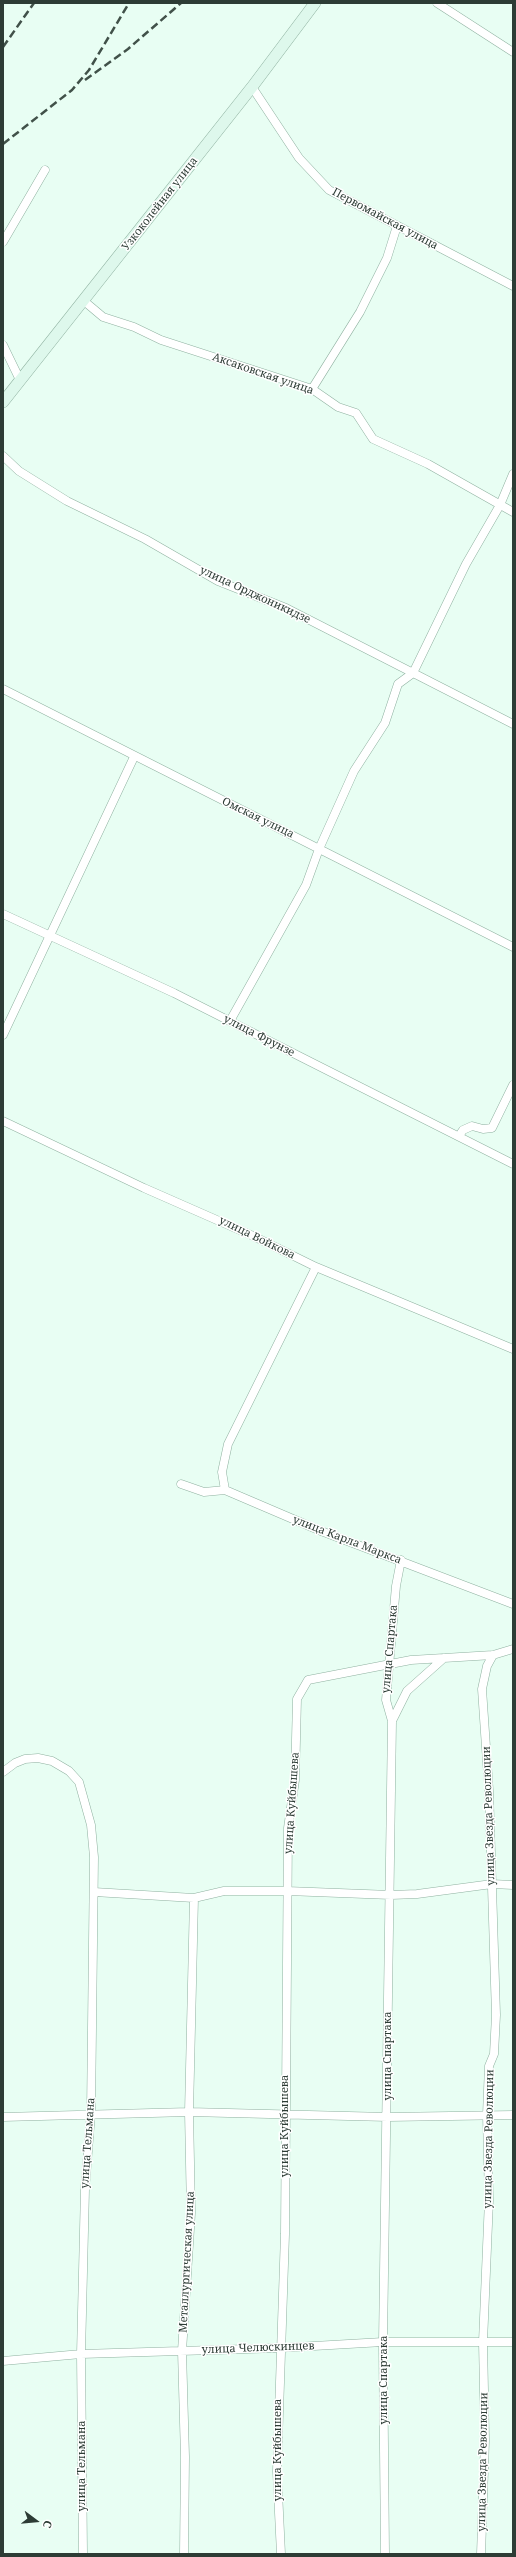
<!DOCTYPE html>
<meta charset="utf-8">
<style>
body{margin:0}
#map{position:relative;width:516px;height:2557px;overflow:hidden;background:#e8fef3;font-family:"Noto Serif",serif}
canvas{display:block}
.frame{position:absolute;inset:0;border:4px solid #2d3c35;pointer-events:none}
.north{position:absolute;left:16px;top:2501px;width:40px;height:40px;-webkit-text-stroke:3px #fff;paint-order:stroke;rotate:106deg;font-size:11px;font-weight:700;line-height:16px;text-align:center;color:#2d3c35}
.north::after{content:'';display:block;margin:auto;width:14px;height:18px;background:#2d3c35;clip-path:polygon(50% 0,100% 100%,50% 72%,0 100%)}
</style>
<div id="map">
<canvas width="516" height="2557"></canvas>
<div class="frame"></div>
<div class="north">С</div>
</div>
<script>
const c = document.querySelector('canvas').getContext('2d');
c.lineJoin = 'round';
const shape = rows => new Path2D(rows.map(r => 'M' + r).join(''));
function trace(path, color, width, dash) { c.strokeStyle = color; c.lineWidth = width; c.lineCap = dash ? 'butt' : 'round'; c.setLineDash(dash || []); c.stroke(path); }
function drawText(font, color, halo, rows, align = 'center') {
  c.font = font + ' "Noto Serif",serif'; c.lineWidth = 3; c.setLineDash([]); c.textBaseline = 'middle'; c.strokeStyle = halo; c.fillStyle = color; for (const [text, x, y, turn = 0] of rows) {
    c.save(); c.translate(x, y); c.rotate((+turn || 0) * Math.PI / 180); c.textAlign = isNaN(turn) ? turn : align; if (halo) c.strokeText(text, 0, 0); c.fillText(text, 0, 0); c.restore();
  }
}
const street = shape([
 [437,3,513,52],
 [252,87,299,158,329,190,513,286],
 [3,242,45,170],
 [84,301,103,317,134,327,161,340,312,389,338,407,356,413,373,439,428,464,513,512],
 [3,345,20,380],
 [312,389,360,312,387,258,397,226],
 [3,456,19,471,67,501,145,539,218,581,286,608,513,724],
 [3,689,513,947],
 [3,914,174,993,513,1164],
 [230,1021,306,885,319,849,354,771,385,723,398,684,413,673,466,564,500,505,513,474],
 [3,1035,134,757],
 [3,1121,144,1188,251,1235,316,1267,513,1349],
 [459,1136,463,1130,472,1126,483,1129,492,1128,513,1085],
 [181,1484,204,1492,225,1490,321,1531,513,1604],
 [225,1490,222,1472,228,1444,316,1267],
 [392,1721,407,1691,444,1658],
 [3,1772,15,1763,25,1759,38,1758,52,1761,69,1771,79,1782,91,1825,94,1857,91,2113,85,2189,81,2354,83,2554],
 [94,1892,194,1898,224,1891,287,1891,391,1895,417,1894,492,1884,513,1885],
 [3,2117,189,2112,388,2117,513,2115],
 [3,2361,81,2354,279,2348,383,2342,513,2342],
 [184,2554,185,2457,182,2351,191,2213,189,2112,194,1898],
 [281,2554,277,2471,285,2234,288,1828,295,1780,297,1699,308,1680,411,1660,493,1655,513,1649],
 [385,2554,383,2342,392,1721,386,1700,396,1586,401,1560],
 [481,2554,485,2440,483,2342,489,2200,487,2115,489,2066,494,2054,496,2015,489,1791,482,1689,487,1666,493,1655]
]);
const secondary = shape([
 [3,402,252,87,315,3]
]);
trace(street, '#8fb1a0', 9);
trace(secondary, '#8fb1a0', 12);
trace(street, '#fff', 8);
trace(secondary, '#def8ec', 11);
trace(shape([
 [3,47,34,3],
 [85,80,128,49,181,3],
 [3,144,72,90,89,70,129,3]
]), '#415149', 2.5, [8, 4]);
drawText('11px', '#2d3c35', '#fff', [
 ["Узкоколейная улица",160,204,-52],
 ["Первомайская улица",385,219,28],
 ["Аксаковская улица",263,374,19],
 ["улица Орджоникидзе",255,595,25],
 ["Омская улица",258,818,26],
 ["улица Фрунзе",259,1036,27],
 ["улица Войкова",257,1238,26],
 ["улица Карла Маркса",347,1540,21],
 ["улица Спартака",390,1649,-85],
 ["улица Куйбышева",292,1803,-86],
 ["улица Звезда Революции",489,1816,-92],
 ["улица Спартака",388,2056,-90],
 ["улица Куйбышева",285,2126,-90],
 ["улица Звезда Революции",489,2139,-89],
 ["улица Тельмана",88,2143,-86],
 ["Металлургическая улица",187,2262,-87],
 ["улица Челюскинцев",258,2348,-2],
 ["улица Спартака",384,2380,-90],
 ["улица Куйбышева",278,2450,-90],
 ["улица Звезда Революции",483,2462,-89],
 ["улица Тельмана",82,2466,-90]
]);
</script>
